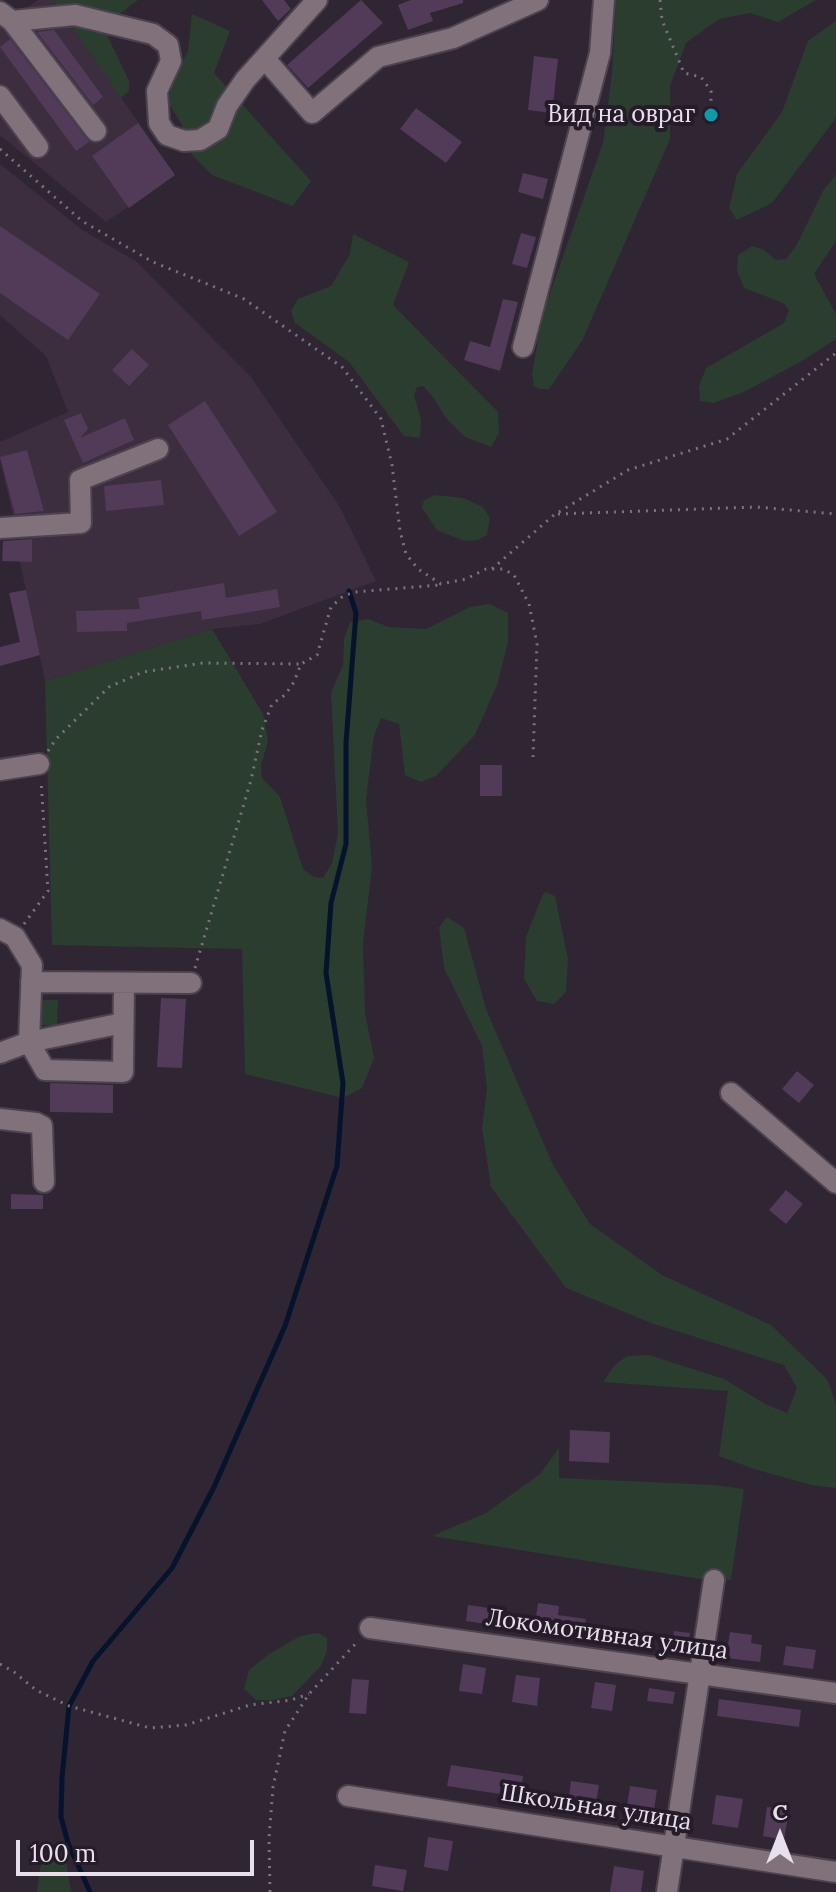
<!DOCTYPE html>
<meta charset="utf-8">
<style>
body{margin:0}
#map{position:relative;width:836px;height:1892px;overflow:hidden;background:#302533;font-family:Lora,serif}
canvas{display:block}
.north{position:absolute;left:740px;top:1796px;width:80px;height:80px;-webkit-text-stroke:6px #261b29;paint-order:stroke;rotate:0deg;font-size:22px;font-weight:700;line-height:32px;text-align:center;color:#e7dfe9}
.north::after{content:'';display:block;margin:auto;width:28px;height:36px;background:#e7dfe9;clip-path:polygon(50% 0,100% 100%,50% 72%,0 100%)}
.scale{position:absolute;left:16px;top:1840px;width:238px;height:36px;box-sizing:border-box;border:4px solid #e7dfe9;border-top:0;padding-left:10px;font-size:24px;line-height:28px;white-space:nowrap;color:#e7dfe9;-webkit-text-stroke:6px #261b29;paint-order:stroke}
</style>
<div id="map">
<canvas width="836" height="1892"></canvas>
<div class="north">С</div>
<div class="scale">100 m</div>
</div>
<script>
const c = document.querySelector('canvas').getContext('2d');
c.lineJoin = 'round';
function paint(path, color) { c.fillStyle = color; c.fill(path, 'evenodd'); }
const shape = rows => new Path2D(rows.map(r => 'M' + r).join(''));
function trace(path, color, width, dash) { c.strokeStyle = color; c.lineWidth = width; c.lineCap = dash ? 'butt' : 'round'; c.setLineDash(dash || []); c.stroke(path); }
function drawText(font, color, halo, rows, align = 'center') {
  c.font = font + ' Lora,serif'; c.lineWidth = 8; c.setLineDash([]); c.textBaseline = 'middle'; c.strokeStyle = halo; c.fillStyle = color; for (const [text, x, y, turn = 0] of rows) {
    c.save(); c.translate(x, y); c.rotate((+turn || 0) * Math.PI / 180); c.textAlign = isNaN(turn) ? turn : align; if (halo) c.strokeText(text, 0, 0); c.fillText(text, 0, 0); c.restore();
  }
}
paint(shape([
 [38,0,53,0,175,175,106,222,0,135,0,26],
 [0,164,81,229,137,262,251,377,340,507,376,581,260,624,212,629,45,681,20,562,32,562,32,538,18,537,0,460,0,442,68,412,46,356,0,315]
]), '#3c2d3f');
paint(shape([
 [53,0,138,0,109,22,108,37,129,81,129,91,121,98],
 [616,0,816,0,778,22,750,13,719,19,686,43,670,86,670,139,582,341,549,389,540,389,534,386,532,374,542,316,603,143,612,72],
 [192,14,230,31,214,73,311,181,293,206,212,175,192,155,181,123,169,104,171,83,188,51],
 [836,21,836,118,772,203,737,220,729,208,737,174,782,112,808,41],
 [836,175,836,241,814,274,836,314,836,339,800,362,742,393,713,403,700,401,699,386,706,368,784,323,789,310,783,303,744,288,737,271,738,255,752,246,764,250,776,260,786,259,796,246,824,189],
 [353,234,409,262,393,305,498,412,499,433,491,447,465,437,445,417,433,397,423,386,417,387,414,395,421,419,420,438,404,436,349,362,295,323,291,311,298,299,331,286,350,254],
 [435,495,463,498,483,507,490,518,487,535,477,540,464,541,437,530,422,508,424,500],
 [490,604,508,613,508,642,497,685,475,735,436,776,421,782,405,775,399,724,381,718,374,736,366,799,372,867,363,942,365,1013,374,1058,362,1088,343,1098,245,1074,242,949,52,945,45,681,212,629,263,714,268,741,261,765,262,778,280,797,303,869,314,877,323,878,332,863,338,833,331,692,343,665,344,639,350,622,368,619,389,627,426,629,470,607],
 [546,892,555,896,568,959,566,992,554,1004,537,1001,524,979,526,937,543,894],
 [447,917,464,928,486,1009,553,1165,590,1224,662,1275,771,1325,827,1379,836,1403,836,1488,811,1485,754,1469,719,1456,728,1391,603,1382,615,1365,627,1356,649,1355,724,1379,767,1405,787,1413,797,1388,784,1365,651,1323,566,1288,491,1187,482,1128,487,1088,482,1046,444,968,439,927],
 [40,1000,58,1000,57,1026,39,1025],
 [559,1448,559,1478,715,1485,744,1489,731,1580,700,1579,432,1536,486,1513,540,1474],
 [318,1633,327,1638,327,1651,321,1666,292,1696,273,1700,256,1700,244,1689,249,1670,269,1654,300,1636],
 [58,1851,65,1855,71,1892,37,1892,40,1867,49,1854]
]), '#2b3d2e');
trace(shape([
 [90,1892,68,1843,61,1817,62,1778,69,1706,93,1661,172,1568,214,1487,285,1326,337,1166,343,1083,326,973,331,903,346,844,346,743,356,613,349,591]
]), '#05132d', 5);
paint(shape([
 [262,0,284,0,291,9,278,21],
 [361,0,383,23,308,88,287,65],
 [411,0,463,0,463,3,430,13,433,21,408,30,398,5],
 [54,30,103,97,93,105,37,32],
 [10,39,89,142,76,151,0,47],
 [534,56,558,59,552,113,528,110],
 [416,108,462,142,446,163,400,129],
 [138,123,175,175,129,208,92,156],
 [523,173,548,179,543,199,518,192],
 [0,226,100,294,68,340,0,293],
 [521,233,536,237,527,268,512,264],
 [503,299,518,302,500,371,464,360,470,341,490,347],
 [132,349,149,365,129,386,112,370],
 [205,401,277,512,239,536,168,425],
 [81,413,88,429,80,438,125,418,134,440,83,463,64,420],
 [27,450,44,511,15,514,0,457],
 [161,480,164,505,106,511,104,486],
 [32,539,32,562,2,561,3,541],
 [224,583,226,598,277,589,280,607,202,620,201,611,127,623,127,631,77,632,76,611,140,609,138,598],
 [26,590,40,655,0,666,0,647,20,642,9,593],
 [480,765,502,765,502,796,480,796],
 [161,998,186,999,182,1068,157,1067],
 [797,1071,814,1085,799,1103,782,1089],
 [50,1083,113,1085,113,1113,50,1112],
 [786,1190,803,1204,786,1224,769,1210],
 [11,1194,43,1195,43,1209,11,1209],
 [570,1430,610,1432,609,1463,569,1461],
 [538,1603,559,1606,558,1615,586,1619,583,1636,534,1630],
 [468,1605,496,1609,493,1625,466,1621],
 [674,1631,690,1633,687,1650,672,1648],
 [730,1632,752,1635,751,1643,762,1645,760,1662,726,1658],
 [786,1646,816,1650,813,1669,783,1665],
 [463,1664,486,1668,482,1694,459,1691],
 [516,1675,540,1678,537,1706,512,1702],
 [352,1679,369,1680,366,1714,349,1713],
 [595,1682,616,1685,612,1711,591,1708],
 [649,1688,675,1692,673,1704,647,1701],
 [719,1699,801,1710,799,1727,717,1716],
 [451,1765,523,1776,520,1797,447,1786],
 [571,1781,599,1785,595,1809,568,1805],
 [630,1786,657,1790,653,1817,626,1813],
 [716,1795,743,1799,738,1828,712,1824],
 [767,1807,789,1810,784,1840,763,1836],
 [428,1837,453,1841,448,1871,424,1867],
 [375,1865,407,1870,403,1891,372,1886],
 [614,1866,644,1871,641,1892,610,1892]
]), '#513b58');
const minor = shape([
 [0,12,12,21,96,131],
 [12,21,75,15,153,34,168,45,171,61,157,91,159,123,167,135,184,141,200,140,218,129,227,106,245,80,317,0],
 [266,60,312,113,378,57,453,38,538,0],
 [0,96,38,147],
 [523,347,600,53,604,0],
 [0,528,81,523,80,480,158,449],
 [0,770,39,764],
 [0,929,15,937,32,965,29,1042,45,1070,123,1072,124,983],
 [31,982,191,983],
 [0,1053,29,1042,123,1023],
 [731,1093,836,1183],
 [0,1119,36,1123,42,1126,44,1182],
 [370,1628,836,1693],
 [348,1796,836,1872],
 [667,1892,714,1580]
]);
trace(minor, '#4d4350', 24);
trace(shape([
 [660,0,662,20,684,73,701,77,711,91,711,115],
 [0,149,82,221,153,262,244,299,342,367,381,419,392,465,400,531,406,554,418,569,441,584,466,579,486,569,503,569,514,575,529,604,537,644,533,757],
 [558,514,756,507,836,514],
 [492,569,554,515,628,470,727,439,836,353],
 [48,751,56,739,109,687,143,672,203,663,301,664],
 [24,924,48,891,41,780],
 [195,968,251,780,262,730,272,704,285,695,294,682,301,664,317,655,331,607,343,596,355,592,439,585],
 [0,1664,14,1672,36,1690,69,1706,150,1728,186,1725,250,1705,291,1700,309,1694],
 [270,1892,269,1838,273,1787,285,1731,309,1694,359,1640]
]), '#7d7380', 3, [2, 6]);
trace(minor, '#81717a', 20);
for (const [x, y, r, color] of [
 [711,115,8,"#0f9aa8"]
]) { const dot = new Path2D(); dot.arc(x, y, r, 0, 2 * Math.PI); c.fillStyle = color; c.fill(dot); trace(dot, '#261b29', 3); }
drawText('24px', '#e7dfe9', '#261b29', [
 ["Вид на овраг",695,115]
], 'right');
drawText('24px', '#e7dfe9', '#261b29', [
 ["Локомотивная улица",607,1635,8],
 ["Школьная улица",596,1808,9]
]);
</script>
